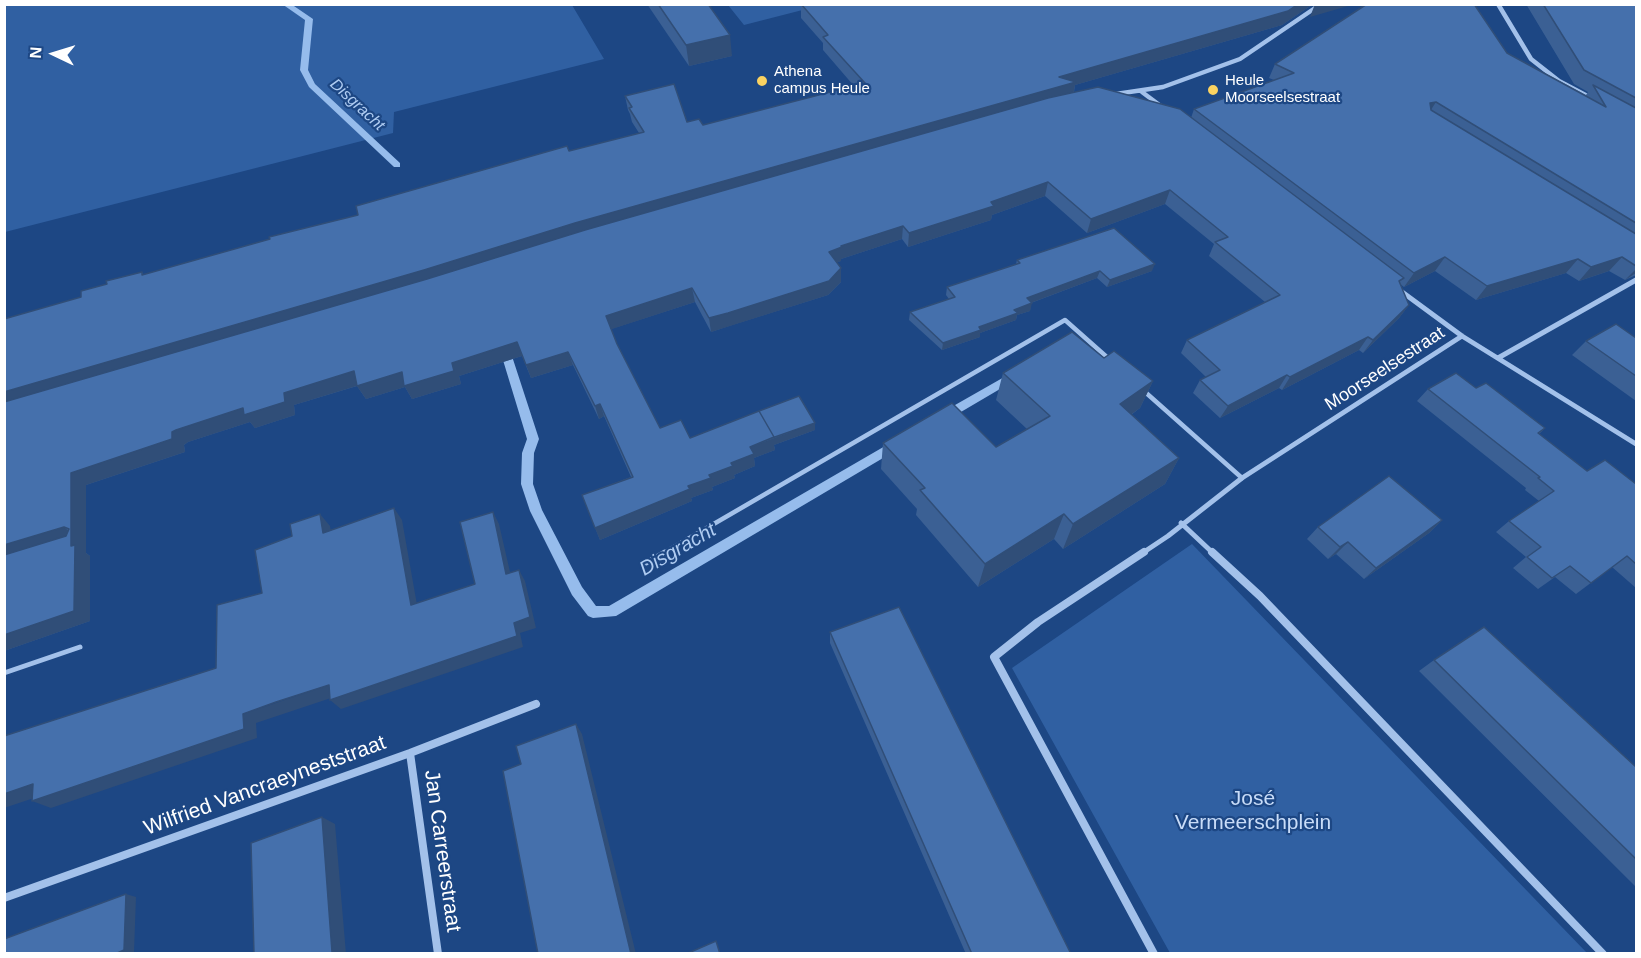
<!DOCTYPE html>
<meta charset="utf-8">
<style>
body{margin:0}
#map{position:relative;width:1641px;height:958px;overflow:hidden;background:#1d4784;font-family:Helvetica,sans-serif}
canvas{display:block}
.frame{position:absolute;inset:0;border:6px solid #fff;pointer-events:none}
.north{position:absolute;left:24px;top:24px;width:60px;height:60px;-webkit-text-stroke:4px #1d4784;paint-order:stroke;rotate:274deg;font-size:16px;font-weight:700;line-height:24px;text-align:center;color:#fff}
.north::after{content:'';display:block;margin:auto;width:21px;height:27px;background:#fff;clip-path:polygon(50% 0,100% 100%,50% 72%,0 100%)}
</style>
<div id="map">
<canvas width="1641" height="958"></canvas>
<div class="frame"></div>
<div class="north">N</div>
</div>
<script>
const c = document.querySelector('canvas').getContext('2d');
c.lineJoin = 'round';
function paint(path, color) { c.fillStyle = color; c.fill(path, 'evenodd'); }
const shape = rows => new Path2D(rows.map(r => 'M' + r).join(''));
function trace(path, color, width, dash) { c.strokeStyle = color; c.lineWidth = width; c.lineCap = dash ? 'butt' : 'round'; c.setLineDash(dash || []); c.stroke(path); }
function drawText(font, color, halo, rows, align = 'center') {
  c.font = font + ' Helvetica,sans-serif'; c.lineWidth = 4.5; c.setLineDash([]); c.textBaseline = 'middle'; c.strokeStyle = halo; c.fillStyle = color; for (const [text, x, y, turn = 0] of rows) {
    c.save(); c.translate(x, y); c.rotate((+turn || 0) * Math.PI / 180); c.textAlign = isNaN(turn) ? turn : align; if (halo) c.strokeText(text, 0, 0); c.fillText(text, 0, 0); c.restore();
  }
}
paint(shape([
 [5,4,572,5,604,59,394,112,393,133,5,232],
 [728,5,822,5,744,25],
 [1192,544,1587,953,1170,953,1012,668]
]), '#3060a2');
paint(shape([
 [282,4,291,4,313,19,308,70,315,84,400,163,400,167,394,167,309,87,300,70,305,20,282,4],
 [504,343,509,347,539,439,534,453,533,484,542,510,582,587,596,606,609,606,892,442,900,442,902,445,900,448,616,616,593,618,588,616,572,595,530,511,521,484,522,453,527,439,499,347,504,343],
 [1013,372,1019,376,1017,379,949,419,941,419,939,416,941,413,1013,372]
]), '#96bcec');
trace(shape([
 [1144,391,1242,478],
 [662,554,1065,320,1109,359]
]), '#a3c1ea', 4.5);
trace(shape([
 [646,563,665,552],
 [4,673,80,647]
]), '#a3c1ea', 5);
trace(shape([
 [1498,4,1531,59,1559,81,1593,99],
 [1142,92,1162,107],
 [1116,94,1163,87,1240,59,1321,4]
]), '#a3c1ea', 4.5);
trace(shape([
 [1398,289,1462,336,1636,444],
 [1498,358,1636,280],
 [1181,523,1214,554],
 [1141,554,1168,536,1242,478,1462,336]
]), '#a3c1ea', 5);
trace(shape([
 [1144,552,1038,622,994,657,1154,954],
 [1212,552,1260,596,1603,954],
 [410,753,438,954],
 [4,898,410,753,536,704]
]), '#a3c1ea', 8);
paint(shape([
 [647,4,708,4,732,56,689,66],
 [801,4,1313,4,1282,25,1075,85,1074,92,1191,118,1194,109,1274,80,1269,78,1275,64,1507,53,1586,95,1588,92,1574,84,1526,4,1636,4,1636,276,1634,276,1625,280,1609,271,1579,281,1566,273,1476,300,1435,271,1404,287,1400,284,1409,305,1399,318,1363,353,1359,350,1282,390,1279,388,1220,418,1193,393,1200,380,1206,377,1181,353,1187,340,1265,302,1209,256,1214,244,1165,204,1087,233,1045,196,992,215,991,220,908,247,902,239,841,259,841,261,837,262,841,282,828,295,729,326,711,332,695,302,611,329,617,344,660,428,690,438,815,430,774,445,775,450,754,458,755,466,734,475,735,478,712,487,713,490,691,498,692,501,600,540,582,495,631,477,604,416,599,419,573,365,531,378,522,356,459,376,461,384,412,399,405,387,366,399,357,386,294,405,295,415,255,428,250,422,188,442,184,445,185,452,86,485,86,553,90,556,90,621,4,651,4,319,81,297,107,284,142,272,144,275,358,215,569,151,639,133,632,122,630,114,628,110,625,96,687,122,703,125,854,86,823,50,823,43,801,18],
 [1017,260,1152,271,1107,287,1097,278,1031,303,1030,311,1017,315,1016,320,980,333,980,337,942,350,909,320,910,312,949,299,946,295,947,287,1016,264],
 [1636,338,1636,401,1572,355,1586,341],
 [1104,358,1153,381,1140,408,1131,415,1179,458,1165,484,1063,549,1054,539,978,587,916,515,917,509,881,469,883,443,996,447,1027,429,996,400,1003,373],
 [1476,388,1545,428,1539,434,1587,471,1636,484,1636,588,1612,567,1576,594,1555,577,1538,589,1513,568,1526,557,1496,532,1509,521,1539,501,1525,490,1526,488,1417,401,1428,389],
 [1442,520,1429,533,1364,579,1336,554,1328,559,1307,539,1318,527],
 [830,632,1071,954,966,954,830,643],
 [1434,660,1636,767,1636,887,1419,671]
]), '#3b6094');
paint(shape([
 [1298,4,1313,4,1282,25,1075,85,1073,95,4,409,4,392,575,223],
 [1315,4,1355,4,1310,17],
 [730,35,732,56,689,66,686,45],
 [1436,102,1427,116,1430,103],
 [1048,182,1045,196,992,215,991,220,908,247,909,233,991,202],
 [1170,190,1165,204,1087,233,1091,219],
 [903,226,902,239,841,259,841,261,829,265,829,252,841,246],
 [1445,257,1435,271,1404,287,1414,273],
 [1622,257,1609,271,1579,281,1591,267],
 [1578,259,1566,273,1476,300,1487,286],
 [1155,264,1152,271,1107,287,1110,280],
 [841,268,841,282,828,295,711,332,709,318],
 [1636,269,1636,273,1625,280],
 [1100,271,1097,278,1025,305,1027,298],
 [692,288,695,302,609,330,606,316],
 [1032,303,1030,311,1017,315,1016,320,980,333,980,337,942,350,943,343,1014,310],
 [1409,305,1399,318,1363,353,1373,340],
 [1368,337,1359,350,1282,390,1290,377],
 [517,342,522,356,459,376,461,384,412,399,405,387,366,399,357,386,402,372,452,363],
 [568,352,573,365,531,378,526,365],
 [354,371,363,384,294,405,295,415,255,428,250,422,188,442,184,445,185,452,86,485,86,553,90,556,90,621,4,651,4,545,64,527,71,533,71,473,176,430,284,393],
 [1287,375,1279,388,1220,418,1228,406],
 [1153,381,1140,408,1108,431,1120,404],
 [600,404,604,416,599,419,595,406],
 [815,423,815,430,774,445,775,450,754,458,755,466,734,475,735,478,712,487,713,490,691,498,692,501,600,540,595,528,688,486,731,463,750,447],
 [1179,458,1165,484,1063,549,1073,524],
 [394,508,402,520,419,616,411,605],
 [493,512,499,524,513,585,506,574],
 [320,514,330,526,333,545,323,533],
 [1064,514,1054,539,978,587,985,564],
 [1442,520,1429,533,1364,579,1376,568],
 [1348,542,1336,554,1328,559,1340,547],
 [519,570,525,581,536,628,520,633,523,647,341,709,330,700,514,623],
 [329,685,340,695,256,723,257,738,51,808,32,801,243,714],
 [576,724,582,734,636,954,631,954],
 [33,784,52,792,4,808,4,794],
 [322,817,335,824,346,954,336,954,332,952],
 [126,894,136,897,134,952,131,954,115,954]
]), '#304e78');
const building = shape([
 [658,4,708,4,730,35,686,45,658,4],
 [801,4,1298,4,1288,11,1059,77,1076,82,575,223,424,270,4,392,4,319,81,297,81,291,107,284,106,281,142,272,142,275,270,239,269,237,358,215,356,206,567,146,569,151,644,132,629,108,632,107,625,96,674,84,687,122,699,119,703,125,865,83,823,37,828,35,801,4],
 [1367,4,1474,4,1507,53,1606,107,1593,85,1636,108,1636,223,1436,102,1430,103,1431,110,1636,234,1636,266,1622,257,1591,267,1578,259,1487,286,1445,257,1414,273,1194,109,1294,73,1275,64,1367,4],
 [1543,4,1636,4,1636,98,1584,70,1543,4],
 [1098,87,1180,109,1404,278,1399,281,1409,305,1373,340,1368,337,1290,377,1287,375,1228,406,1200,380,1220,370,1187,340,1280,295,1215,242,1228,237,1170,190,1091,219,1048,182,991,202,994,206,909,233,903,226,841,246,842,247,829,252,841,268,829,281,728,313,709,318,692,288,606,316,617,344,660,428,681,420,690,438,759,411,774,437,750,447,754,454,731,463,733,466,709,475,711,478,688,486,690,489,595,528,582,495,633,477,600,404,595,406,568,352,526,365,517,342,452,363,454,371,404,386,402,372,357,386,354,371,284,393,285,402,244,415,243,408,176,430,172,432,172,439,71,473,71,546,75,545,74,611,4,635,4,555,66,536,69,529,64,527,4,545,4,402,427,279,585,230,1048,98,1098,87],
 [1114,228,1155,264,1110,280,1100,271,1027,298,1032,303,1014,310,1018,313,979,327,981,330,943,343,910,312,955,297,947,287,1020,263,1017,260,1114,228],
 [1616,324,1636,338,1636,376,1586,341,1616,324],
 [1072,332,1104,358,1114,351,1153,381,1120,404,1179,458,1073,524,1064,514,985,564,920,490,925,488,883,443,952,403,996,447,1050,416,1003,373,1072,332],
 [1456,373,1476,388,1486,383,1545,428,1538,433,1587,471,1605,460,1636,484,1636,564,1627,556,1591,583,1570,566,1552,578,1527,557,1541,547,1509,521,1554,491,1538,478,1540,477,1428,389,1456,373],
 [799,396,815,423,772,438,774,437,759,411,799,396],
 [1389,476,1442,520,1376,568,1348,542,1340,547,1318,527,1389,476],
 [394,508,411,605,475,584,460,522,493,512,506,574,519,570,530,617,514,623,517,636,330,700,329,685,276,702,243,714,244,729,32,801,33,784,4,794,4,736,216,668,217,605,262,593,255,550,292,536,290,524,320,514,323,533,394,508],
 [899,607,1071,954,972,954,830,632,899,607],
 [1484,627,1636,767,1636,859,1434,660,1484,627],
 [576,724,631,954,538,954,503,771,521,764,516,746,576,724],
 [322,817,332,952,337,951,338,954,254,954,251,843,322,817],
 [126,894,124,950,115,954,4,954,4,939,126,894],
 [716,941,720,954,686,954,716,941]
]);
paint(building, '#4570ac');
trace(building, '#304e78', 1.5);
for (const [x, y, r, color] of [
 [762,81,6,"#fad261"],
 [1213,90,6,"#fad261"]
]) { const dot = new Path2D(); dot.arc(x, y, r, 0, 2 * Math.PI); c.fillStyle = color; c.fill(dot); trace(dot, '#1d4784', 2); }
drawText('15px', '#fff', '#1d4784', [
 ["Athena",774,72],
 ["campus Heule",774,89],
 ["Heule",1225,81],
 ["Moorseelsestraat",1225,98]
], 'left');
drawText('italic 16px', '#afccf2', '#1d4784', [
 ["Disgracht",357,105,43]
]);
drawText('18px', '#fff', '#1d4784', [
 ["Moorseelsestraat",1385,369,-33]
]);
drawText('italic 20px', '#afccf2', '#1d4784', [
 ["Disgracht",678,550,-30]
]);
drawText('21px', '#fff', '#1d4784', [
 ["Wilfried Vancraeyneststraat",265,786,-20],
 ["Jan Carreerstraat",442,851,82]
]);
drawText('21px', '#c8dcf8', '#1d4784', [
 ["José",1253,799],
 ["Vermeerschplein",1253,823]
]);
</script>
